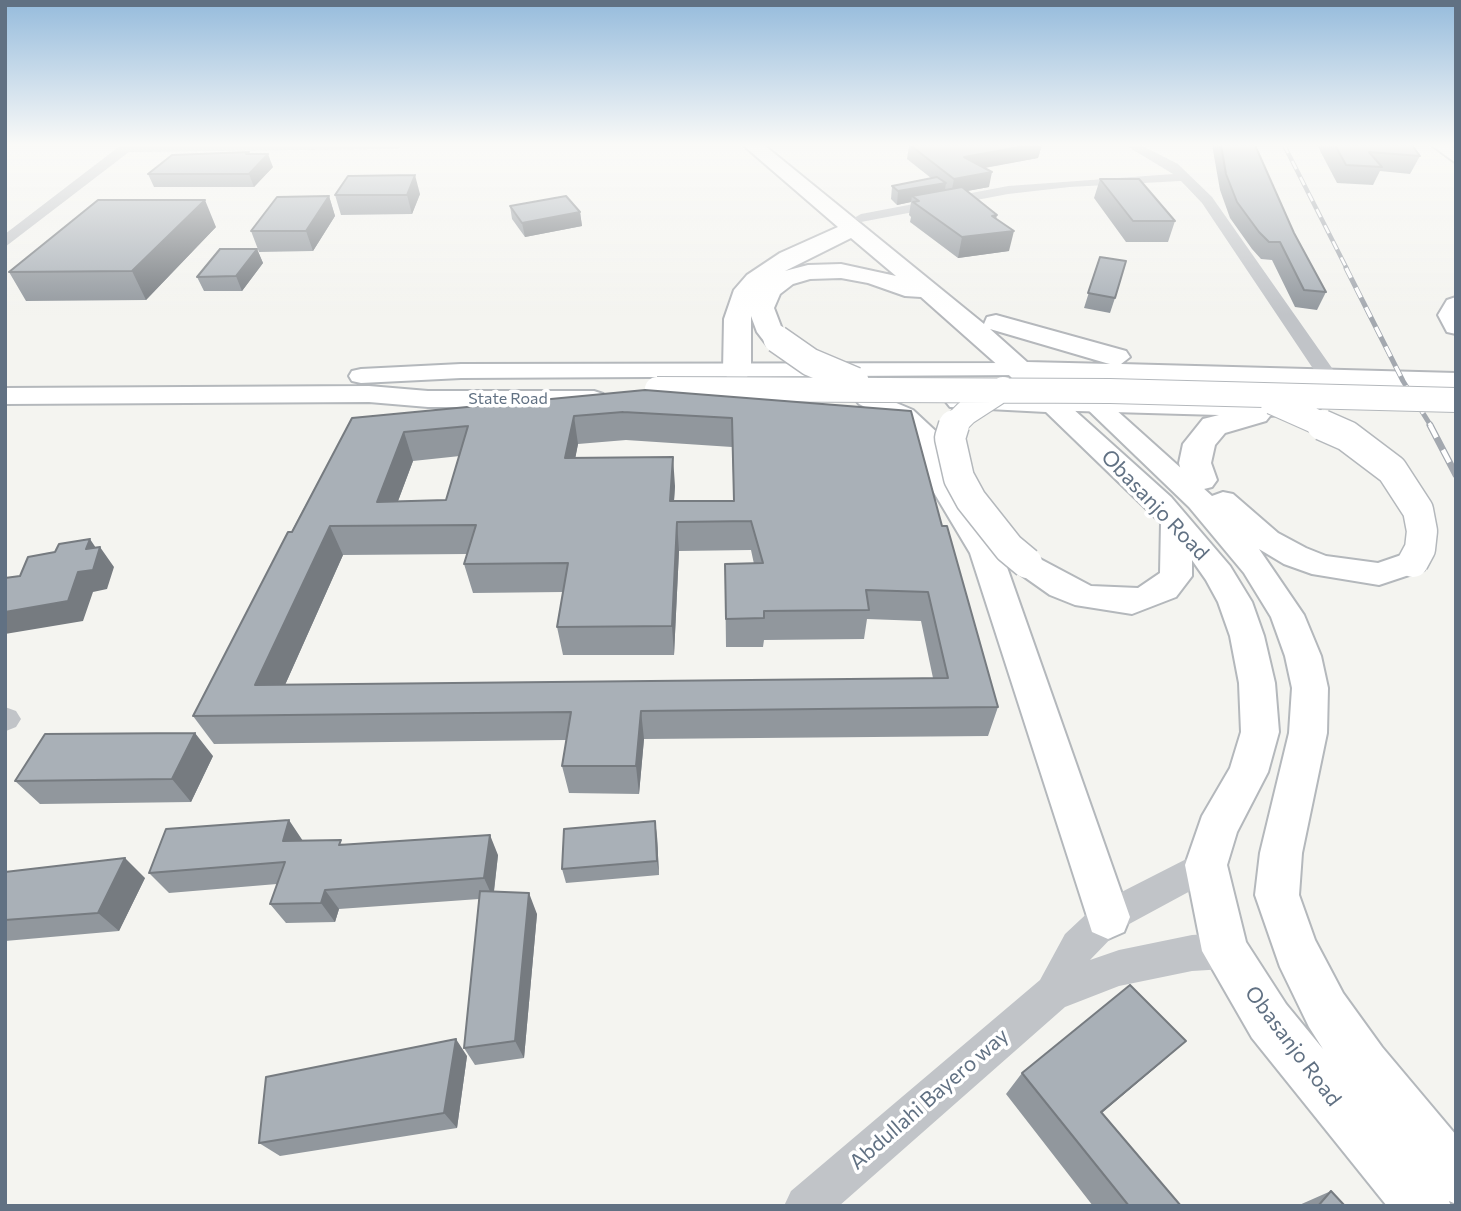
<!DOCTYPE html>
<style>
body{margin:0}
#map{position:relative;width:1461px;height:1211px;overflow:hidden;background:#f4f4f0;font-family:Commissioner,sans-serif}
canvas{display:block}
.frame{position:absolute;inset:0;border:7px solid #617183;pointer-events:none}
</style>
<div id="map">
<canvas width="1461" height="1211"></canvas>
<div class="frame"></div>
</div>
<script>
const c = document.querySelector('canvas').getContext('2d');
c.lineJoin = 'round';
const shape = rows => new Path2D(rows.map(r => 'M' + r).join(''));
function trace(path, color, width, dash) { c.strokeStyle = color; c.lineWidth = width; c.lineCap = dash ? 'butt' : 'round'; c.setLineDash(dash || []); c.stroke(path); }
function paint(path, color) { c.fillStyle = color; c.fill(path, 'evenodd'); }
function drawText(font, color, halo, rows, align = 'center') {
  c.font = font + ' Commissioner,sans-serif'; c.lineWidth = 7; c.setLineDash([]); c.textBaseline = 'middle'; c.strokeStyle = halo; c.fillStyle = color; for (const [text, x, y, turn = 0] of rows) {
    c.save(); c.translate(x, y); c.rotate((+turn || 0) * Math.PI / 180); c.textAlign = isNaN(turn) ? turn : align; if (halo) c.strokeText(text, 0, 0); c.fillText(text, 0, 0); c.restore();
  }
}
const major = shape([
 [1431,145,1450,145,1456,150,1456,163,1431,145],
 [1020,363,1029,365,1032,370,1029,375,461,378,361,383,352,381,349,376,352,371,361,369,461,364,1020,363],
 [369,386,428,391,594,391,603,394,607,399,603,404,594,407,428,407,369,402,5,404,5,388,369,386],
 [868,391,913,410,942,437,963,491,1002,553,1130,917,1124,932,1108,939,1092,932,970,553,933,491,919,446,895,422,859,404,855,399,859,394,868,391],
 [959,394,1062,399,1171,497,1230,566,1252,602,1264,636,1275,683,1279,732,1268,772,1237,832,1227,865,1246,942,1286,1004,1323,1049,1309,1027,1280,967,1255,895,1260,853,1289,733,1292,688,1285,656,1271,617,1244,573,1189,507,1083,405,1087,400,1096,397,1105,400,1212,496,1223,492,1233,494,1278,533,1306,548,1326,556,1378,563,1413,551,1424,554,1429,562,1424,570,1379,585,1312,574,1284,564,1259,549,1304,615,1321,656,1328,688,1327,733,1302,853,1299,895,1315,940,1343,993,1382,1047,1456,1135,1456,1204,1449,1201,1451,1206,1387,1206,1252,1038,1202,951,1185,865,1202,816,1230,768,1241,732,1239,683,1230,636,1218,602,1206,580,1192,560,1192,576,1176,597,1132,614,1075,605,1050,595,1016,571,1011,563,1016,555,1027,552,1091,586,1138,588,1160,573,1161,523,1046,412,950,407,946,402,950,397,959,394]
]);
const highway = shape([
 [743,145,764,145,984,324,987,317,996,315,1126,351,1130,357,1121,364,1456,373,1456,391,1045,379,1061,395,1297,401,1301,407,1297,413,1270,416,1266,421,1225,433,1215,445,1211,463,1217,480,1212,487,1200,490,1188,487,1183,480,1179,463,1183,444,1203,419,1219,415,1042,410,1010,376,921,297,905,296,868,283,841,278,810,279,793,284,780,294,774,308,782,329,791,339,787,345,767,345,757,332,751,316,751,371,747,377,737,380,727,377,723,371,724,319,734,290,747,275,780,253,838,227,743,145],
 [851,238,896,276,841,264,808,265,785,271,851,238],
 [990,329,1106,363,1110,364,1027,362,990,329],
 [1456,297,1456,334,1447,332,1438,315,1447,300,1456,297]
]);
trace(major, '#b4b8bc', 4);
trace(highway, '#b5b8bc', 4);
paint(shape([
 [121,145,404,145,398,149,129,152,5,247,5,234,121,145],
 [1125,145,1141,145,1178,164,1212,197,1339,378,1336,382,1322,382,1202,203,1181,181,1070,187,1008,194,861,222,854,218,861,214,1008,186,1173,174,1125,145],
 [5,707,16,711,21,719,16,727,6,731,5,707],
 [1206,849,1218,854,1223,865,1218,876,1120,929,1090,960,1119,950,1192,935,1225,933,1238,938,1243,951,1238,964,1225,969,1192,971,1119,986,1065,1007,839,1206,784,1206,791,1191,1040,980,1065,934,1096,905,1206,849]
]), '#c1c4c8');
paint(major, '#fff');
paint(highway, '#fff');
const railFar2 = shape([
 [1284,145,1347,269]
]);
const railFar1 = shape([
 [1346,268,1403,381,1431,426]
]);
const rail = shape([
 [1430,425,1456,475]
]);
trace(railFar2, '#a3a8af', 4.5);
trace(railFar1, '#a3a8af', 5);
trace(rail, '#a3a8af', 7);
trace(railFar2, '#fff', 2.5, [9]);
trace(railFar1, '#fff', 3.5, [11]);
trace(rail, '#fff', 4.5, [14]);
const majorBridgeFar1 = shape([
 [657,389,1110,391,1456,400],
 [1272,402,1326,426],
 [953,426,966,413,1003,389]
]);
const majorBridge = shape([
 [954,425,950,438,959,478,971,500,1009,548,1027,563],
 [1322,425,1347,436,1392,470,1418,510,1422,531,1420,549,1413,562]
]);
const highwayBridge = shape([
 [777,339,810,362,855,381]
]);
trace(majorBridgeFar1, '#b4b8bc', 26, []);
trace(majorBridge, '#b4b8bc', 33, []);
trace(highwayBridge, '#b5b8bc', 30, []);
trace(majorBridgeFar1, '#fff', 24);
trace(majorBridge, '#fff', 30);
trace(highwayBridge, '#fff', 27);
paint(shape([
 [909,145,1042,145,1038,158,985,168,989,187,967,191,996,219,1009,251,958,258,910,222,911,217,909,215,911,202,897,205,891,199,892,186,931,178,907,159],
 [1212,145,1255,145,1294,233,1326,292,1317,310,1295,307,1272,260,1261,259,1252,249,1230,218,1220,190],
 [1317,145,1412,145,1420,156,1410,174,1380,171,1373,185,1337,183],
 [250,154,273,167,254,187,154,187,148,174],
 [1100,179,1175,221,1168,242,1126,242,1094,198],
 [420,194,412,214,341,215,335,195],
 [329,196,335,216,313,251,259,252,251,231],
 [510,206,580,212,582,226,525,237,512,219],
 [216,227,146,300,26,301,9,272],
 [257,249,263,263,242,291,204,291,197,277],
 [1100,257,1115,298,1110,313,1084,308],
 [645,390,911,411,942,526,998,707,988,736,644,739,639,794,569,793,562,766,566,740,214,744,193,716,352,418],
 [626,440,732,447,734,501,674,501,675,486,575,458,578,444],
 [460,456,446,500,398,501,413,461],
 [751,550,754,564,725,564,726,647,763,647,764,640,864,639,867,619,921,621,933,678,285,685,343,555,467,554,464,564,473,593,563,592,557,627,563,655,674,655,679,551],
 [213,756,191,802,40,804,15,781],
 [657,836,659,875,566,883,562,869],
 [303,841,498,855,494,892,537,914,524,1058,475,1065,464,1048,479,899,339,909,335,922,286,923,270,904,277,884,169,893,149,873],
 [5,872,145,878,119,931,5,941],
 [1186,1041,1102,1113,1181,1206,1093,1206,1006,1094,1022,1073],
 [467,1056,457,1128,280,1156,259,1143],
 [1331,1191,1345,1206,1297,1206]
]), '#91979d');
paint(shape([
 [1031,145,1042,145,1038,158,961,172,964,157],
 [268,154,273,167,254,187,249,174],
 [992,172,989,187,951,194,954,179],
 [415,175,420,194,412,214,407,195],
 [946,183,944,196,912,196,911,202,897,205,898,191],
 [329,196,335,216,313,251,306,231],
 [205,200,216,227,146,300,132,271],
 [580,212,582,226,525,237,522,223],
 [997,215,993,233,1014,231,1009,251,958,258,962,237,992,216],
 [257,249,263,263,242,291,236,276],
 [574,416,578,444,570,486,565,458],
 [404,432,413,461,389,525,377,502],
 [673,457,675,486,672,529,670,501],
 [677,522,679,551,674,655,672,626],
 [330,526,343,555,272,714,255,685],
 [90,539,98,551,100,547,114,567,107,589,93,592,83,621,5,634,5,612,86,549],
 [641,711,644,739,639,794,636,766],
 [195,733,213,756,191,802,172,779],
 [289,820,303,841,283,841],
 [655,821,657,836,659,875,657,861],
 [490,835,498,855,493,898,484,878],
 [125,858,145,878,119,931,98,913],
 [325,890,339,909,335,922,321,903],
 [529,893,537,914,524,1058,515,1041],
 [456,1039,467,1056,457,1128,444,1113],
 [1186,1041,1161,1063,1080,1131,1101,1112]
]), '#767b80');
const building = shape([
 [910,145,1031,145,964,157,992,172,954,179,910,145],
 [1221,145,1255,145,1294,233,1326,292,1304,290,1280,242,1269,242,1259,232,1237,202,1226,174,1221,145],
 [1335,145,1412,145,1420,156,1369,152,1382,167,1346,165,1335,145],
 [249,152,246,154,268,154,249,174,148,174,172,155,249,152],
 [415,175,407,195,335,195,348,176,415,175],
 [937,177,946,183,898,191,892,186,937,177],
 [1100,179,1139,179,1175,221,1133,221,1100,179],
 [962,187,997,215,992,216,1014,231,962,237,913,202,919,201,912,196,962,187],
 [329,196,306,231,251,231,277,197,329,196],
 [566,196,580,212,522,223,510,206,566,196],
 [98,200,205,200,132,271,9,272,98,200],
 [220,249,257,249,236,276,197,277,220,249],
 [1100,257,1126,261,1115,298,1088,293,1100,257],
 [645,390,911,411,942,526,947,526,998,707,641,711,636,766,562,766,571,712,193,716,288,532,292,532,352,418,645,390],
 [623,412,732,418,734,501,670,501,673,457,565,458,574,416,623,412],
 [468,426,446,500,377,502,404,432,468,426],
 [751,521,763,563,725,564,726,619,764,618,764,611,869,610,866,590,928,592,948,678,255,685,330,526,476,525,464,564,568,563,557,627,672,626,677,522,751,521],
 [90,539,86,549,100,547,93,570,78,572,68,601,5,612,5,578,20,576,28,557,55,552,59,544,90,539],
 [195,733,172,779,15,781,45,734,195,733],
 [289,820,283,841,341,840,339,845,490,835,484,878,325,890,321,903,270,904,285,862,149,873,166,829,289,820],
 [655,821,657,861,562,869,564,829,655,821],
 [125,858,98,913,5,920,5,872,125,858],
 [480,891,529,893,515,1041,464,1048,480,891],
 [1130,985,1186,1041,1101,1112,1181,1206,1129,1206,1022,1073,1130,985],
 [456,1039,444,1113,259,1143,266,1077,456,1039],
 [1331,1191,1345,1206,1318,1206,1331,1191]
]);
paint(building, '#a9b0b7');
trace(building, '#767b80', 2);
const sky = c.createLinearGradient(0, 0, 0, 315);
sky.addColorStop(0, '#95bbdc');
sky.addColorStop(0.46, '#fafaf8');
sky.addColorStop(1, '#fafaf800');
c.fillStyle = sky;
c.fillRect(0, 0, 1461, 315);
drawText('16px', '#617183', '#fff', [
 ["State Road",508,399]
]);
drawText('21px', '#617183', '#fff', [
 ["Obasanjo Road",1155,505,46],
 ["Obasanjo Road",1293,1046,53],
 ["Abdullahi Bayero way",929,1099,-41]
]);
</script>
